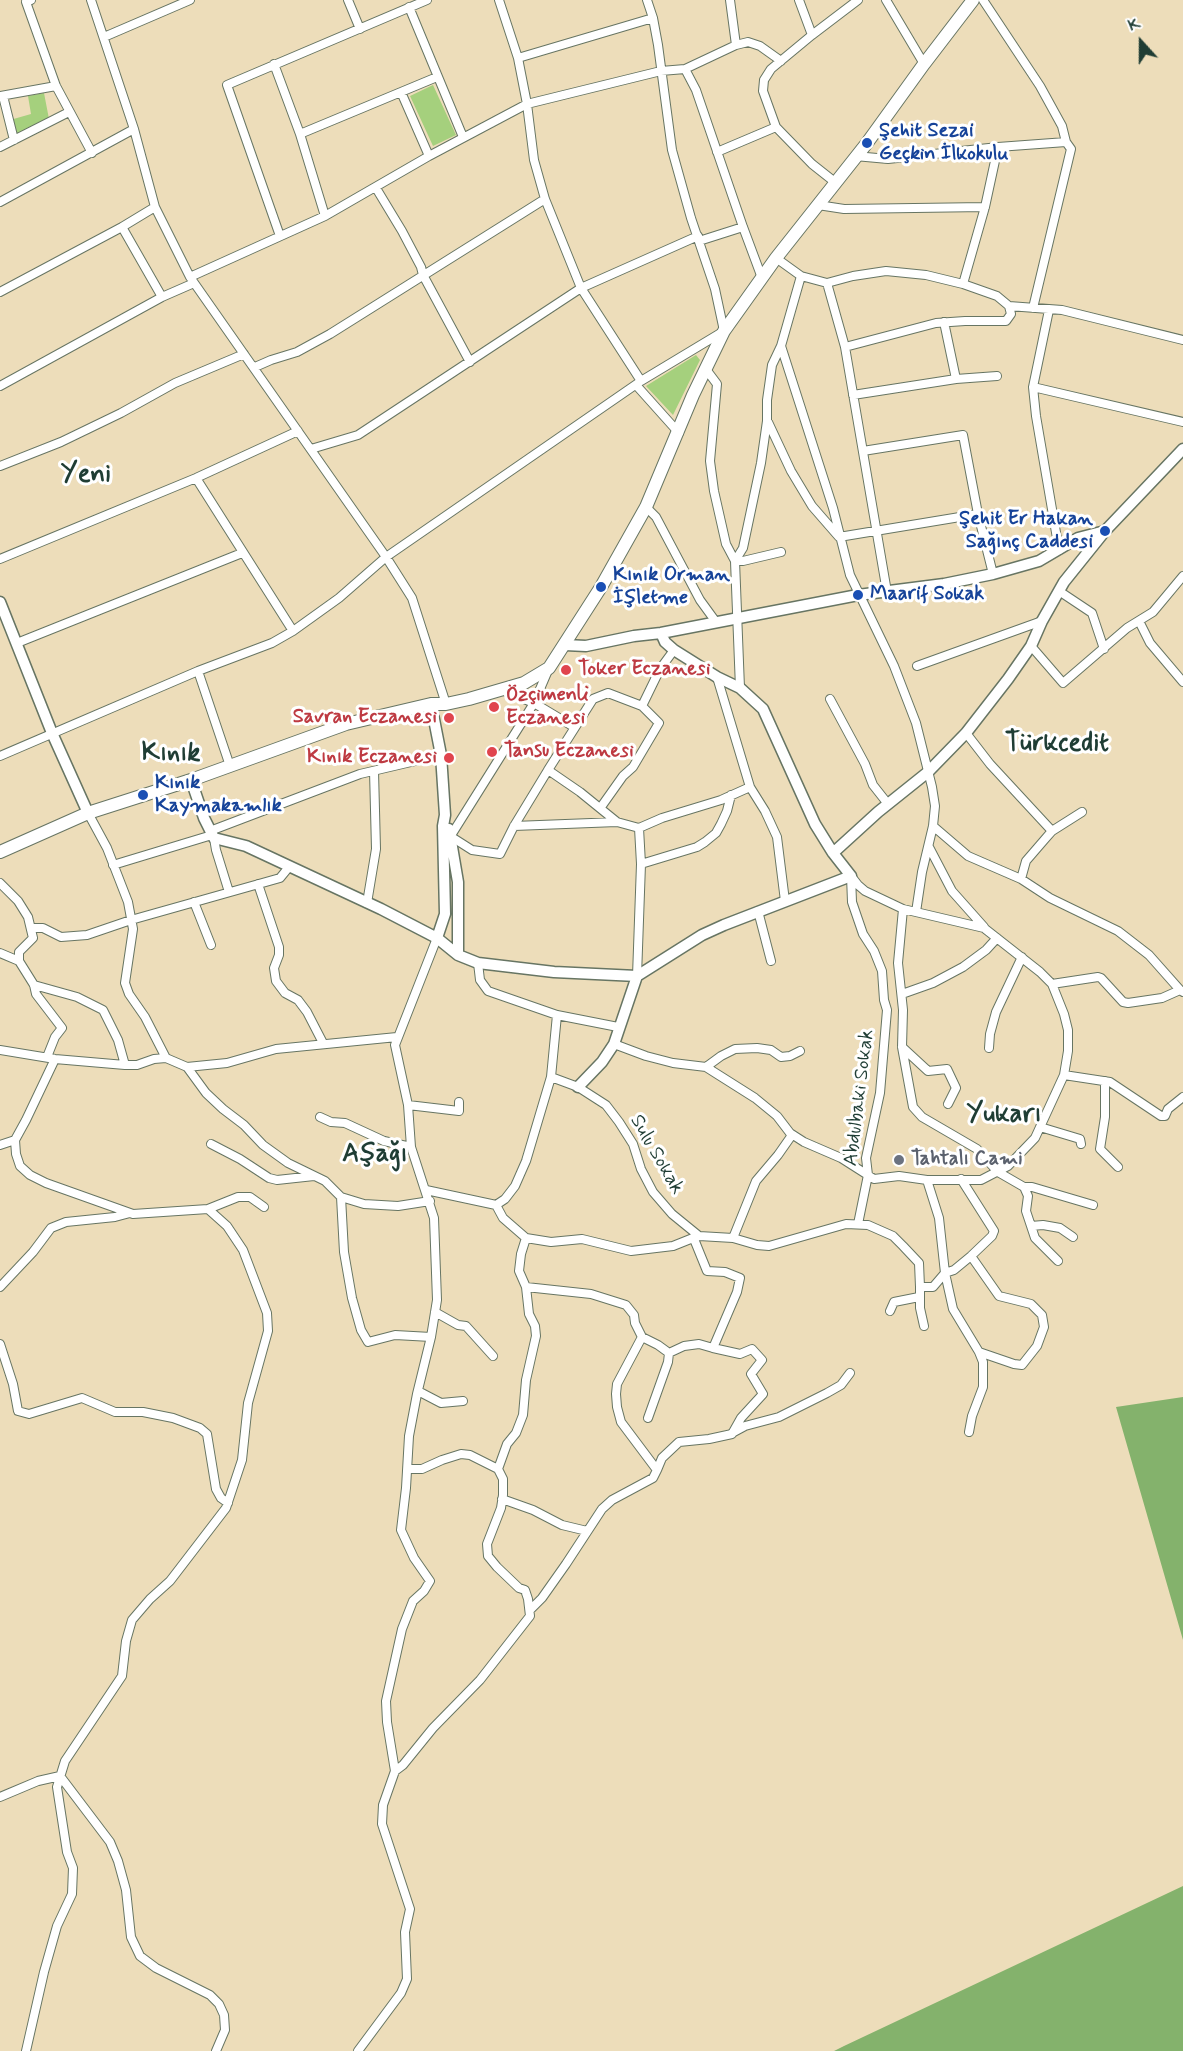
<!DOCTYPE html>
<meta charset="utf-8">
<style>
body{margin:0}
#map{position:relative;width:1183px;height:2051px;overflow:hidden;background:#edddba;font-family:Mynerve,sans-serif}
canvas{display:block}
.north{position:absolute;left:1111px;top:12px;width:60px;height:60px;-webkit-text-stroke:4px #fff;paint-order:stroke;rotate:339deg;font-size:16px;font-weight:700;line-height:24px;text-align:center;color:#1f3d34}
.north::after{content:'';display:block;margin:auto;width:21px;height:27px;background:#1f3d34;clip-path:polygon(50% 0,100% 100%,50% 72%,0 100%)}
</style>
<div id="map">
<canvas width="1183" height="2051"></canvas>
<div class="north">K</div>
</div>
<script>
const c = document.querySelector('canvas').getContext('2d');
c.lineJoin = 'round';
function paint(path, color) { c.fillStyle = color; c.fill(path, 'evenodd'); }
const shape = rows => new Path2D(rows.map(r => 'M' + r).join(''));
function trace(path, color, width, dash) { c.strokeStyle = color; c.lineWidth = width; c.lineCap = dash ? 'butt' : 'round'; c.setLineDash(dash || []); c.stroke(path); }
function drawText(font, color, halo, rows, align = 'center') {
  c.font = font + ' Mynerve,sans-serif'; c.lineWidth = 6; c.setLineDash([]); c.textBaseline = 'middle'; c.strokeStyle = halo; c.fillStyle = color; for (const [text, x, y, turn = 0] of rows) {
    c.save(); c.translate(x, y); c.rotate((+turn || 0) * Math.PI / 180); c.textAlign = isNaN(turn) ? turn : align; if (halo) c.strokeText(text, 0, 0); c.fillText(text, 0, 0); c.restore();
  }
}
paint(shape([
 [433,85,456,135,433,146,410,96],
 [44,93,49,119,15,135,10,120,31,114,28,96],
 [696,355,700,360,673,415,646,386]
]), '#a5d07d');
paint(shape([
 [1183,1397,1183,1640,1116,1407],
 [1183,1886,1183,2051,834,2051,844,2046]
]), '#84b26c');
const minor = shape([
 [31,0,26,2,56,86,92,153],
 [91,0,134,129,155,207,190,277,386,557,412,598,446,704],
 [348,0,360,29],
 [499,0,518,58,527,104,534,160,545,199,581,288,641,381],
 [799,0,812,35,858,0],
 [886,0,924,64],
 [983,0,1040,86,1062,126,1066,142,1071,149,1033,308],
 [409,7,463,137],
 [812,35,771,69,764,80,763,91,776,127,812,164,836,183],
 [104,37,190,0],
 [736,45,748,42,760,46,781,61],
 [518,58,653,18],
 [274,64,300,134,325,216],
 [685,69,736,45,730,0],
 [401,92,429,156],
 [0,96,56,86],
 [3,96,14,140],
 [300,134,437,77],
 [0,147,69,112],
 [717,152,776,127],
 [855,156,888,159,998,147,1066,142],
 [376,188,402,231,421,267,423,275,470,362],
 [0,202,134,129],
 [818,205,844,209,985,207],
 [122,227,162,297],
 [280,236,227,85,427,0],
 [699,241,743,227],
 [801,276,827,283,853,276,886,271,926,275,963,284,997,296,1009,306,1011,314,1006,321,965,321,936,323,845,347],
 [190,277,325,216,429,156,527,104,661,71,685,69,696,90,743,227,762,278],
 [827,283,845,347,887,592],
 [963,284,985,207,998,147],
 [0,292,122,227,155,207],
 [1009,306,1062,310,1183,340],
 [1049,310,1033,387,1036,416,1059,550],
 [944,322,956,379],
 [781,346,833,508,850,575,894,666,916,723,932,787,935,806,933,826,922,872,916,912],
 [255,367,271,360,297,352,330,334,545,199],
 [705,368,717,384,710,461,714,491,726,544,735,561,740,688],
 [636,385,679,433],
 [0,386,162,297,194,283],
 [1033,387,1183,422],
 [853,395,956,379,997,376],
 [768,422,791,471,812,506,839,537,978,514],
 [311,449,358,435,581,288,698,236],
 [863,451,963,435,978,514,993,574],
 [0,466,61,442,121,413,175,383,244,354],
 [196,478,293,631],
 [646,507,656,517,700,600,716,622],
 [0,559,196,478,298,431],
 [735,561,743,548,761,463,767,421,767,400,772,365,781,346,801,276,776,258],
 [735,561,743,561,781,552],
 [1059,591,1092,613,1104,649],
 [1139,621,1150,643,1183,682],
 [17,643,242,553],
 [1031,646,1063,683,1127,628,1153,612,1183,576],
 [917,666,1042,621],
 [198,671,230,766],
 [717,677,750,787,765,811,777,837,785,901],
 [502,690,534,703,574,727],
 [830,699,865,764,873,785,888,804],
 [642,706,660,669,674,650],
 [966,733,990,764,1052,831],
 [0,756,198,671,272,643,293,631,339,598,386,557,641,381,724,331,715,289,691,218,672,150,658,45,653,18,647,0],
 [548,770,593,699,608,693,642,706,659,723,633,767,623,776,601,807],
 [88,813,107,848,128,902,133,929,125,983,129,994,145,1017,166,1058],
 [514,826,617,822,639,828,662,818,721,800,750,787],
 [933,826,968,856,1021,879,1050,898,1118,931,1149,955,1180,990],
 [210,831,360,774,441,755],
 [450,836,472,850,500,854,514,826,548,770,580,792,617,822],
 [450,837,534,703,549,668],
 [214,838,216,850,229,892],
 [929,847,952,891,984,927],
 [641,864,697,847,705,842,716,833,721,824,727,811,731,795],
 [113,865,212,835],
 [851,876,852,902,863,934,874,951,882,971,884,1000,887,1010,880,1093,866,1158,868,1175,858,1224],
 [851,876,858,885,865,891,903,909,984,928,1040,972,1052,984],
 [1021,879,1026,861,1045,839,1052,831,1082,812],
 [0,883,18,901,28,917,33,938,19,952,19,961,34,985,36,994,62,1028,55,1037,47,1057],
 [258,884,279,947,279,955,274,968,276,981,285,993,298,1000,307,1012,323,1043],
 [194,902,211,945],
 [367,903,376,849,374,771],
 [903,909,898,963,903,1010,902,1047,913,1107,922,1117,977,1149,998,1172,1024,1187,1028,1196,1026,1211,1035,1238,1058,1261],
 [758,911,771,961],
 [31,928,43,928,61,937,87,935,131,920,280,878,289,867],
 [0,953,19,961],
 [478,963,480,980,488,991,557,1015,618,1027],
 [637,976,641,864,639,828],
 [1052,984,1098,977,1101,978,1123,1002,1128,1003,1162,998,1180,990,1183,992],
 [34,985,77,997,103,1010,118,1040,125,1065],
 [902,994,933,983,963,967,986,950,997,938],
 [614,1044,646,1056,673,1063,706,1067,755,1098,777,1116,790,1133,804,1142,841,1158,874,1179,899,1176,927,1180,981,1180,1008,1166,1035,1138,1064,1075,1068,1051,1068,1030,1064,1014,1052,984],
 [902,1047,928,1071,947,1069,956,1088,948,1104],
 [989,1048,990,1034,996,1012,1022,957],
 [0,1050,55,1059,125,1065,137,1065,154,1059,166,1058,187,1067,227,1063,276,1049,397,1037],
 [187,1067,206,1093,223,1109,244,1125,263,1145,288,1163,325,1181,341,1197,364,1204,398,1206,430,1201],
 [706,1067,721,1056,735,1049,757,1048,771,1050,781,1057,790,1056,800,1051],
 [1064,1075,1110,1082,1161,1116,1165,1116,1168,1109,1183,1097],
 [551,1077,578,1087,606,1105,619,1122,633,1144,641,1169,653,1192,672,1214,699,1236],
 [1105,1081,1105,1117,1100,1149,1118,1167],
 [408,1105,459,1111,459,1102],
 [320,1117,331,1122,345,1123,384,1141,411,1147],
 [1040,1127,1080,1139,1081,1144],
 [211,1144,240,1159,269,1178,277,1180,314,1176],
 [0,1145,15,1140],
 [927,1180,939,1218,945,1273,953,1309,979,1352,983,1362,983,1387,972,1416,969,1432],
 [1024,1187,1032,1187,1093,1205],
 [426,1190,496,1205,505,1199,515,1186,526,1161,551,1077,557,1015],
 [341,1197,344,1252,352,1298,361,1330,368,1342,395,1335,431,1337],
 [496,1205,503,1218,526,1238,551,1242,582,1239,631,1251,673,1246,698,1236],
 [208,1209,238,1197,250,1197,264,1207],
 [1031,1226,1043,1225,1060,1228,1073,1237],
 [699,1236,733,1238,757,1245,769,1246,846,1224,868,1225,893,1236,903,1246,919,1263,920,1287,933,1287,945,1273,954,1270,971,1256,992,1236,994,1231,961,1179],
 [733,1238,756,1181,778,1155,792,1135],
 [971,1256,999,1296,1031,1304,1042,1315,1044,1327,1037,1346,1022,1365,1014,1364,979,1352],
 [0,1287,33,1252,51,1228,66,1222,115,1217,130,1213],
 [526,1287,591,1294,626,1305,634,1315,635,1323,642,1337,658,1345,669,1353,684,1346,699,1344,713,1348,737,1292,740,1278,725,1272,707,1271,694,1239],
 [920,1287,920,1308,924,1326],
 [890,1311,894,1302,919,1297],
 [435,1312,458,1325,466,1326,493,1356],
 [642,1337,617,1384,616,1394,617,1407,621,1422,657,1470,662,1458,679,1442,709,1439,732,1434,741,1418,763,1394,751,1374,762,1360,752,1349,740,1354,713,1348],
 [0,1344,13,1384,18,1411,29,1414,82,1398,115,1412,143,1412,173,1418,200,1428,207,1434,216,1489,221,1498,228,1503],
 [418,1391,441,1403,463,1401],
 [648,1418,668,1362,669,1353],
 [732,1433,745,1426,779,1417,827,1393,841,1385,850,1373],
 [408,1469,422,1469,442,1460,461,1454,470,1455,498,1469],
 [502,1499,533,1510,562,1525,587,1531],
 [530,1610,542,1598,566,1564,602,1509,612,1500,653,1478,657,1470],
 [395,1771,403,1765,433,1728,480,1680,530,1616,528,1599,525,1590,519,1588,497,1567,488,1556,487,1544,501,1508,503,1495,503,1479,498,1469,507,1444,516,1433,523,1415,526,1380,536,1336,535,1326,529,1314,526,1287,519,1271,521,1254,526,1238],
 [0,1797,38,1781,60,1776,110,1842,118,1861,126,1890,131,1937,140,1956,156,1968,210,1995,219,2004,224,2015,225,2030,216,2051],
 [26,2051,44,1972,57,1926,72,1894,73,1868,67,1852,57,1787,65,1761,122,1676,126,1641,132,1620,150,1599,170,1581,226,1508,242,1460,248,1403,268,1331,267,1313,243,1250,227,1226,208,1209,133,1214,46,1183,30,1175,20,1166,16,1154,15,1140,26,1120,55,1059],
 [358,2051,401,1993,407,1979,405,1932,410,1909,382,1824,383,1805,395,1771,387,1722,386,1701,402,1629,413,1601,424,1591,430,1581,414,1558,401,1530,406,1488,409,1436,417,1394,431,1337,437,1300,434,1218,411,1147,408,1105,395,1045,437,938]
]);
const tertiary = shape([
 [0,602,52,733,88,813],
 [565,645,586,646,634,636,661,633,858,595,944,584,993,574,1039,561,1078,538,1105,531,1183,449],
 [431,704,441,755,445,815,443,826,445,914,437,938],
 [191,780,204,818,214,838,246,846,381,909,437,938,458,955,478,963,554,972,637,976],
 [449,829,458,882,458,955],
 [833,853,878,812,928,772,966,733,1008,679,1031,646,1042,621,1064,582,1105,531],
 [637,976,702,935,724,925,851,876,833,853,815,824,763,709,740,688,717,677,674,650,665,642,661,633],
 [578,1087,602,1062,614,1044,637,976]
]);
const secondary = shape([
 [0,852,88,813,191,780,346,724,431,704,446,704,469,699,524,683,549,668,601,587,646,507,693,395,724,331,776,258,867,143,924,64,973,0]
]);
trace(minor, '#677563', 10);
trace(tertiary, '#677563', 13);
trace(secondary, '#677563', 14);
trace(minor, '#fff', 8);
trace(tertiary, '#fff', 10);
trace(secondary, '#fff', 12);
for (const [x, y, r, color] of [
 [867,143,6,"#1a4fb4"],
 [1105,531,6,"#1a4fb4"],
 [601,587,6,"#1a4fb4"],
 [858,595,6,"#1a4fb4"],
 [566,670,6,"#e0444e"],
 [494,707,6,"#e0444e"],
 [449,718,6,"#e0444e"],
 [492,752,6,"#e0444e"],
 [449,758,6,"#e0444e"],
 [143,795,6,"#1a4fb4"],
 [899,1160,6,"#6b7280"]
]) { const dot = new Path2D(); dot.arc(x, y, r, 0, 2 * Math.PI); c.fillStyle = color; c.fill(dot); trace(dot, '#fff', 2); }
drawText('bold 20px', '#164399', '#fff', [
 ["Şehit Sezai",879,132],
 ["Geçkin İlkokulu",879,155],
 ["Şehit Er Hakan",1093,520,"right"],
 ["Sağınç Caddesi",1093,543,"right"],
 ["Kınık Orman",613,576],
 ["İşletme",613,599],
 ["Maarif Sokak",870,595],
 ["Kınık",155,784],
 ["Kaymakamlık",155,807]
], 'left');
drawText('bold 20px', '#be3a42', '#fff', [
 ["Toker Eczanesi",578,670],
 ["Özçimenli",506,696],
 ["Eczanesi",506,719],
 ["Savran Eczanesi",437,718,"right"],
 ["Tansu Eczanesi",504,752],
 ["Kınık Eczanesi",437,758,"right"]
], 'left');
drawText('20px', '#1f3d34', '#fff', [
 ["Abdulbaki Sokak",860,1098,-83],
 ["Sulu Sokak",656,1155,60]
]);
drawText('bold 20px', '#5b616d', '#fff', [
 ["Tahtalı Cami",911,1160]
], 'left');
drawText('bold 26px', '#1f3d34', '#fff', [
 ["Yeni",86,476],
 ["Türkcedit",1057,745],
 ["Kınık",171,755],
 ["Yukarı",1004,1116],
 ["Aşağı",375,1156]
]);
</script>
